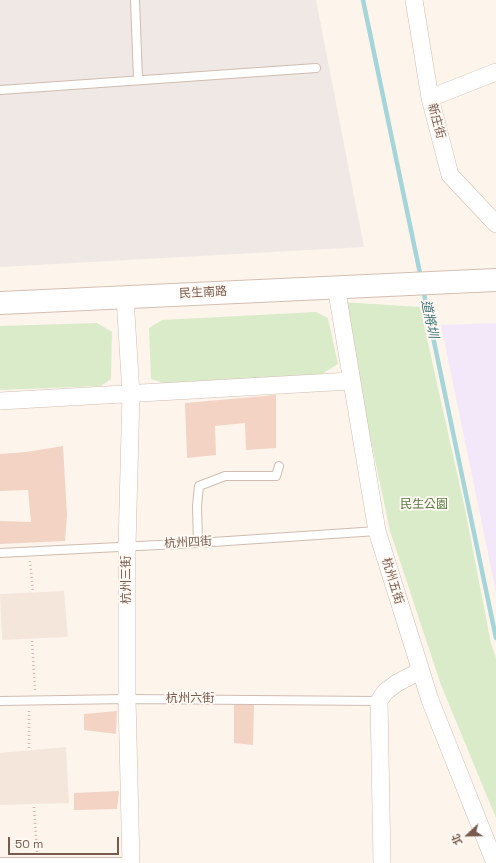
<!DOCTYPE html>
<meta charset="utf-8">
<style>
body{margin:0}
#map{position:relative;width:496px;height:863px;overflow:hidden;background:#fdf5ec;font-family:"Space Grotesk","Noto Sans TC",sans-serif}
canvas{display:block}
.north{position:absolute;left:448px;top:815px;width:40px;height:40px;-webkit-text-stroke:3px #fff9f3;paint-order:stroke;rotate:248deg;font-size:11px;font-weight:700;line-height:16px;text-align:center;color:#795a4e}
.north::after{content:'';display:block;margin:auto;width:14px;height:18px;background:#795a4e;clip-path:polygon(50% 0,100% 100%,50% 72%,0 100%)}
.scale{position:absolute;left:8px;top:837px;width:111px;height:18px;box-sizing:border-box;border:2px solid #795a4e;border-top:0;padding-left:5px;font-size:12px;line-height:14px;white-space:nowrap;color:#795a4e;-webkit-text-stroke:3px #fff9f3;paint-order:stroke}
</style>
<div id="map">
<canvas width="496" height="863"></canvas>
<div class="north">北</div>
<div class="scale">50 m</div>
</div>
<script>
const c = document.querySelector('canvas').getContext('2d');
c.lineJoin = 'round';
function paint(path, color) { c.fillStyle = color; c.fill(path, 'evenodd'); }
const shape = rows => new Path2D(rows.map(r => 'M' + r).join(''));
function trace(path, color, width, dash) { c.strokeStyle = color; c.lineWidth = width; c.lineCap = dash ? 'butt' : 'round'; c.setLineDash(dash || []); c.stroke(path); }
function drawText(font, color, halo, rows, align = 'center') {
  c.font = font + ' "Space Grotesk","Noto Sans TC",sans-serif'; c.lineWidth = 3.5; c.setLineDash([]); c.textBaseline = 'middle'; c.strokeStyle = halo; c.fillStyle = color; for (const [text, x, y, turn = 0] of rows) {
    c.save(); c.translate(x, y); c.rotate((+turn || 0) * Math.PI / 180); c.textAlign = isNaN(turn) ? turn : align; if (halo) c.strokeText(text, 0, 0); c.fillText(text, 0, 0); c.restore();
  }
}
paint(shape([
 [64,591,68,637,2,640,0,594],
 [66,747,69,803,0,805,0,753]
]), '#f4e6da');
paint(shape([
 [0,0,316,0,364,247,0,267]
]), '#efe8e4');
paint(shape([
 [496,323,496,592,441,325]
]), '#f2e8fa');
paint(shape([
 [342,302,420,307,465,509,491,643,496,658,496,818,441,685,390,531],
 [316,312,328,318,338,364,320,375,163,383,151,379,149,328,162,320],
 [97,323,112,332,111,379,101,386,0,390,0,326]
]), '#daebca');
trace(shape([
 [363,0,421,278],
 [423,289,496,638]
]), '#a6d5d9', 4.5);
paint(shape([
 [276,395,276,448,246,450,245,423,215,426,216,455,187,458,185,403],
 [63,446,67,515,65,541,0,544,0,521,31,522,28,490,0,491,0,454,26,452],
 [234,704,254,705,253,745,234,743],
 [117,711,116,734,84,730,84,714],
 [119,791,117,809,74,810,74,793]
]), '#f2d3c4');
const lane = shape([
 [135,0,138,79],
 [0,90,316,68],
 [198,543,197,506,199,486,225,476,276,476,279,466],
 [0,553,198,543,377,531],
 [0,701,127,699,379,701],
 [0,862,131,862]
]);
const street = shape([
 [414,0,430,98,450,175,496,224],
 [430,98,496,72],
 [336,286,377,531,430,700,495,863],
 [125,297,131,394,127,546,127,699,131,863],
 [0,401,351,381],
 [382,863,379,701,385,692,397,683,420,671]
]);
const secondary = shape([
 [0,303,496,280]
]);
trace(lane, '#d0bcb0', 10);
trace(street, '#d0bcb0', 18);
trace(secondary, '#d5beb1', 24);
trace(shape([
 [30,561,33,592],
 [32,641,35,690],
 [29,711,29,750],
 [34,807,37,852]
]), '#d8b5a6', 2.5, [1, 3]);
trace(lane, '#fff', 8);
trace(street, '#fff', 17);
trace(secondary, '#fff', 22);
drawText('12px', '#795a4e', '#fff9f3', [
 ["新庄街",436,121,75],
 ["民生南路",203,293,-3],
 ["杭州四街",188,543,-3],
 ["杭州三街",127,580,-90],
 ["杭州五街",392,581,73],
 ["杭州六街",190,699]
]);
drawText('12px', '#577842', '#fff9f3', [
 ["民生公園",424,505]
]);
drawText('italic 13px', '#41787d', '#fff9f3', [
 ["道將圳",429,319,78]
]);
</script>
